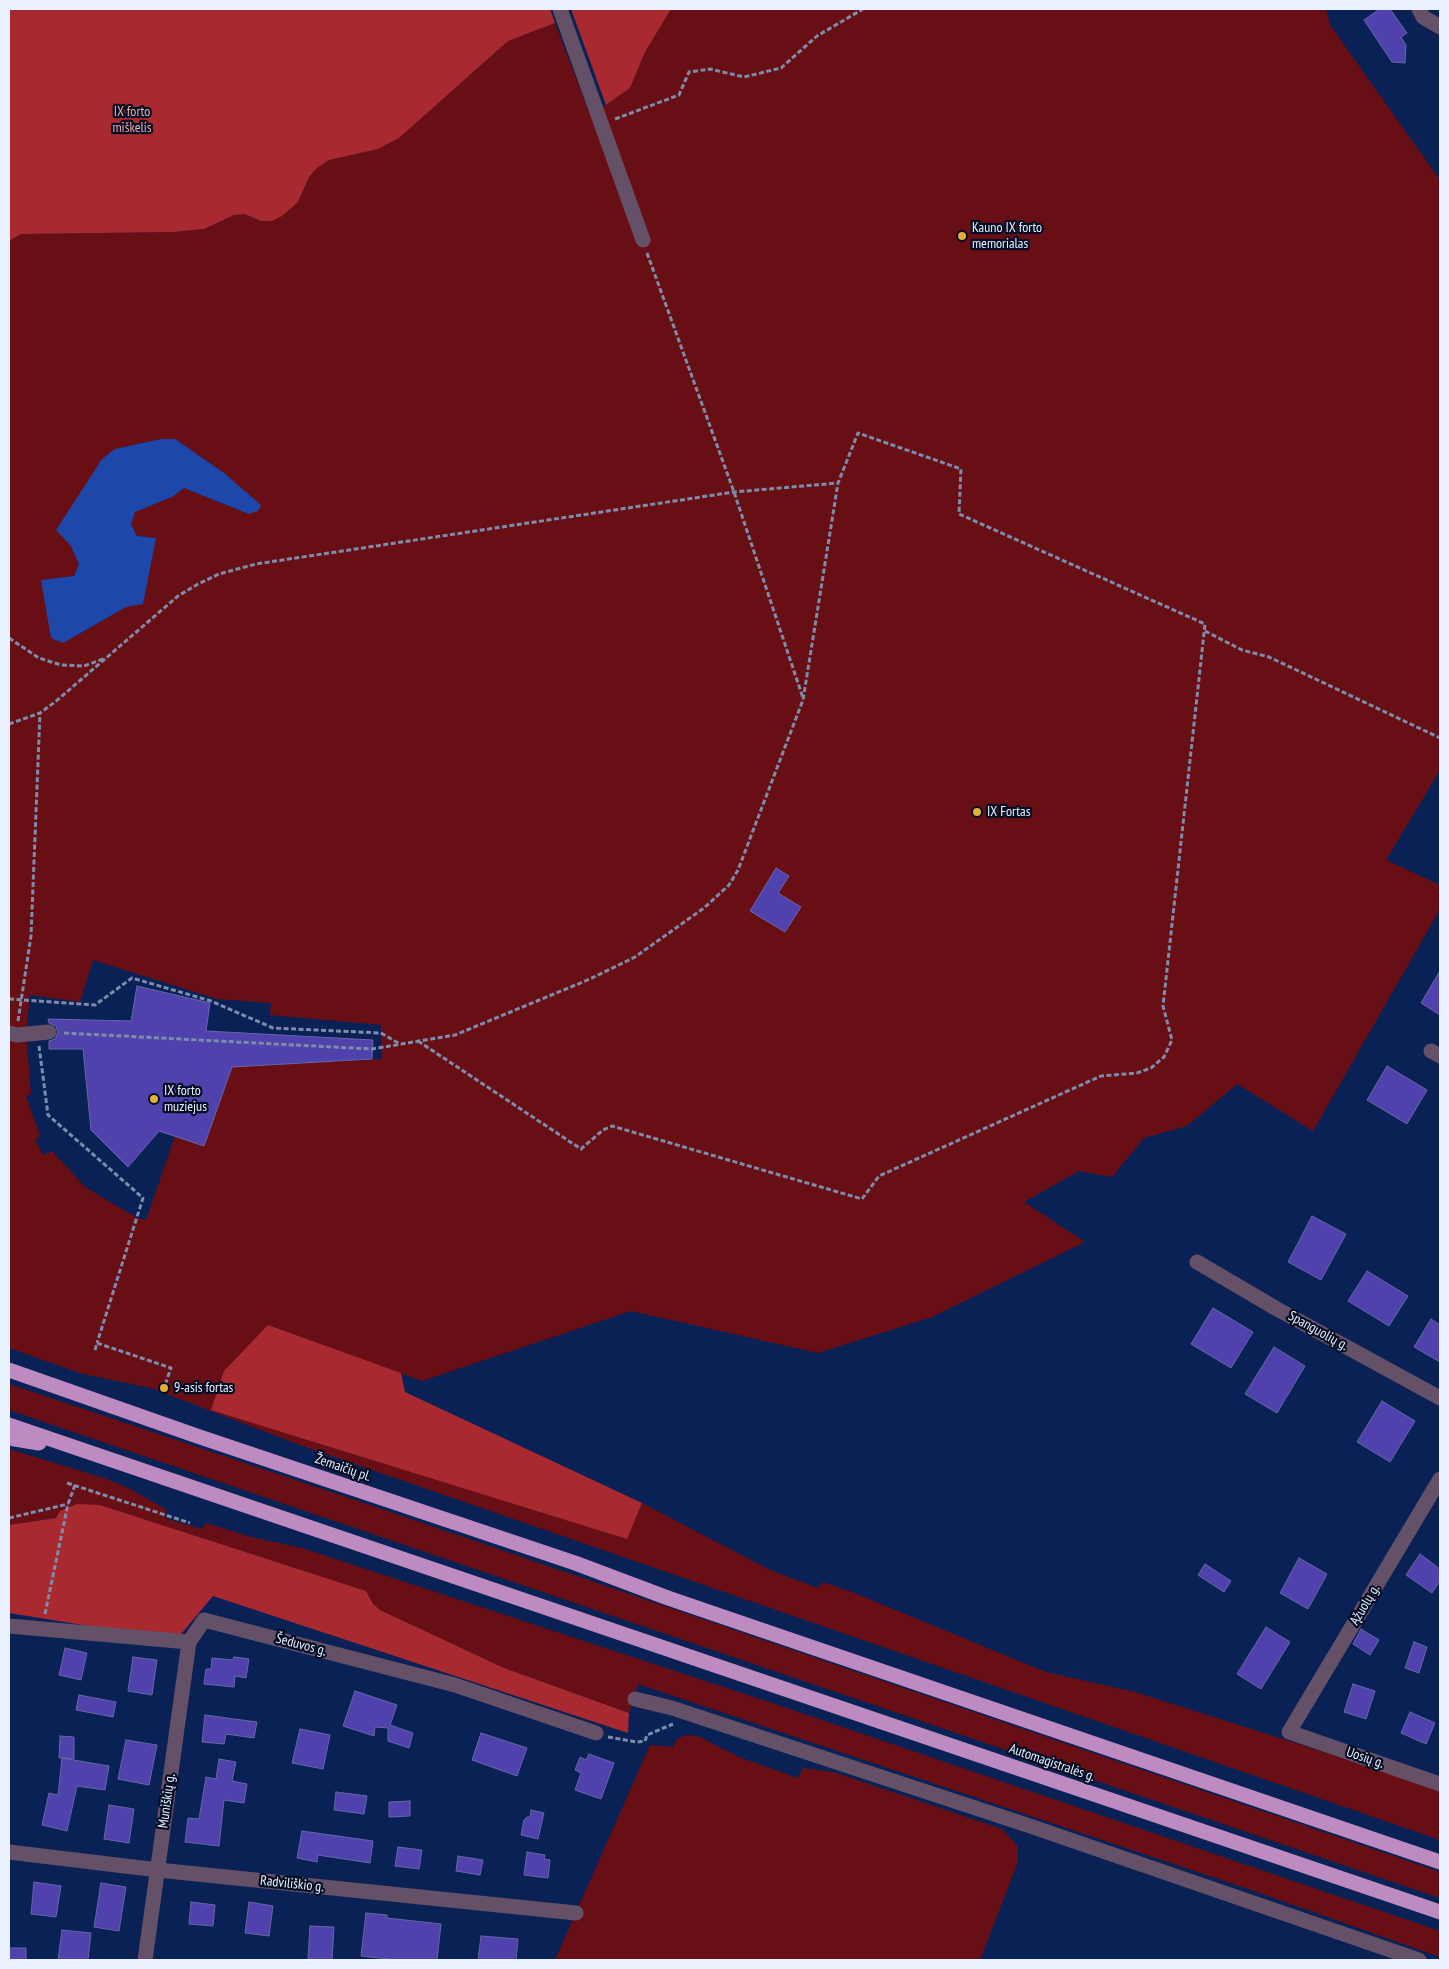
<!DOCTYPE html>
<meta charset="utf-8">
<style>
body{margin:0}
#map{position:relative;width:1449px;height:1969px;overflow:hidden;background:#0a2155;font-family:"PT Sans Narrow",sans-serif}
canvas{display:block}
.frame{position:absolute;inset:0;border:10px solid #eaf1fe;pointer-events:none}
</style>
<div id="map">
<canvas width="1449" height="1969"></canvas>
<div class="frame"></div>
</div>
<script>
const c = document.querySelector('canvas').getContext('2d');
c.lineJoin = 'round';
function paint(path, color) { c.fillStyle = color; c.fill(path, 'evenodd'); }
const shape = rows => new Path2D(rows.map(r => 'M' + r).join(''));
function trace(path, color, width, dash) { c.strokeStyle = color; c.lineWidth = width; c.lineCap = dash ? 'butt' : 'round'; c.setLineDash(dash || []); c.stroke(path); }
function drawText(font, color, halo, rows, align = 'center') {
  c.font = font + ' "PT Sans Narrow",sans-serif'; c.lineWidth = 4.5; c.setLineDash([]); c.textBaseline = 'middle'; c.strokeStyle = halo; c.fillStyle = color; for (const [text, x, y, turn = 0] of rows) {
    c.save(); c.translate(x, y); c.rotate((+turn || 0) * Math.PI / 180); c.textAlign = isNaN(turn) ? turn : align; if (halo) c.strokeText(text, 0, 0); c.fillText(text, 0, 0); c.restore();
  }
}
paint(shape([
 [671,9,1326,9,1330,25,1440,180,1440,770,1386,860,1440,885,1440,909,1313,1131,1237,1084,1187,1126,1144,1138,1112,1177,1079,1171,1024,1202,1085,1242,932,1317,818,1353,631,1311,422,1381,268,1325,627,1538,642,1503,770,1570,818,1588,823,1582,852,1592,1046,1672,1135,1692,1440,1789,1440,1840,300,1445,151,1388,83,1374,9,1348,9,241,21,234,173,232,204,229,234,215,245,214,261,221,298,202,309,177,317,168,329,160,378,149,399,138,508,41,555,23,589,112,606,105,630,88,645,52],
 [161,439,175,439,224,473,249,514,184,488,172,497,135,512,131,524,137,536,156,538,126,607,74,637,41,580,74,576,79,564,71,546,115,449],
 [93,960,217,999,271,1003,270,1015,381,1025,382,1059,232,1067,204,1146,175,1136,146,1220,137,1218,85,1187,52,1151,43,1155,35,1140,40,1136,26,1096,31,1094,26,1034,30,995,80,1002],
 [9,1384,358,1501,1440,1872,1440,1898,9,1410],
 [9,1449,107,1479,130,1489,167,1510,165,1518,202,1529,206,1523,251,1537,302,1548,775,1704,1440,1931,1440,1957,1260,1893,638,1684,629,1713,504,1668,380,1610,373,1604,366,1591,100,1505,56,1518,9,1525],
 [686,1735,698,1736,739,1757,798,1778,803,1768,833,1772,1002,1829,1018,1846,1018,1862,980,1960,555,1960,650,1745,673,1747,677,1739]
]), '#680f16');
paint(shape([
 [9,9,550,9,555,23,508,41,399,138,378,149,329,160,317,168,309,177,298,202,282,216,272,221,261,221,245,214,234,215,204,229,173,232,21,234,9,241],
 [571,9,671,9,645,52,630,88,606,105],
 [268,1325,401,1373,405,1392,642,1503,627,1539,211,1410,224,1371],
 [77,1504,100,1505,366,1591,373,1604,380,1610,504,1668,629,1713,628,1733,213,1596,176,1640,9,1613,9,1525,56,1518,60,1511]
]), '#a92930');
paint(shape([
 [161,439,175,439,224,473,261,505,258,511,249,514,184,488,172,497,135,512,131,524,137,536,156,538,143,604,126,607,63,643,51,638,41,580,74,576,79,564,71,546,56,530,102,459,115,449]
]), '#1d48a9');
const building = shape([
 [1380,9,1390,9,1407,33,1401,37,1406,45,1405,63,1392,62,1364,20,1380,9],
 [776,868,789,876,778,893,801,907,785,932,750,911,776,868],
 [1440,971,1440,1015,1421,1003,1440,971],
 [137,986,210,1003,206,1031,373,1040,372,1059,232,1067,204,1146,159,1131,128,1167,91,1130,83,1049,49,1049,49,1041,55,1039,58,1032,56,1026,49,1023,48,1019,131,1021,137,986],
 [1387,1066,1427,1090,1407,1124,1367,1100,1387,1066],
 [1312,1216,1346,1234,1321,1280,1288,1262,1312,1216],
 [1367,1271,1408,1296,1389,1326,1348,1301,1367,1271],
 [1213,1308,1253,1332,1231,1368,1191,1344,1213,1308],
 [1431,1319,1440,1325,1440,1362,1414,1347,1431,1319],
 [1274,1347,1305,1366,1277,1413,1245,1394,1274,1347],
 [1382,1401,1415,1421,1390,1462,1357,1442,1382,1401],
 [1420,1554,1440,1569,1440,1581,1432,1593,1406,1575,1420,1554],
 [1299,1558,1327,1574,1308,1609,1280,1593,1299,1558],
 [1205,1564,1231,1581,1224,1592,1198,1575,1205,1564],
 [1266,1627,1290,1642,1261,1689,1237,1674,1266,1627],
 [1361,1629,1379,1640,1370,1655,1353,1644,1361,1629],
 [1414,1642,1427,1647,1419,1673,1405,1668,1414,1642],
 [65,1648,87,1653,81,1680,59,1675,65,1648],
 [133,1657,157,1660,152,1695,128,1691,133,1657],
 [234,1657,249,1659,246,1678,235,1676,234,1687,204,1684,206,1669,211,1669,212,1658,233,1660,234,1657],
 [1353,1684,1375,1691,1366,1719,1344,1712,1353,1684],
 [355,1691,397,1705,390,1725,413,1733,409,1748,388,1741,388,1728,375,1727,374,1736,343,1726,355,1691],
 [79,1695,116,1702,113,1717,76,1710,79,1695],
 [1410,1712,1435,1723,1426,1744,1401,1733,1410,1712],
 [205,1715,257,1722,254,1738,226,1734,224,1744,202,1742,205,1715],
 [300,1729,330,1735,323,1769,292,1763,300,1729],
 [481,1733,527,1748,517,1776,472,1760,481,1733],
 [60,1736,74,1737,74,1759,62,1758,109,1766,105,1790,77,1786,67,1831,42,1825,49,1793,58,1795,62,1758,59,1758,60,1736],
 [126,1740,157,1745,149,1785,118,1779,126,1740],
 [589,1754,614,1763,601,1799,575,1790,581,1773,575,1770,580,1757,586,1760,589,1754],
 [219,1759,236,1762,232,1781,247,1784,244,1803,224,1800,219,1846,185,1842,188,1818,199,1819,206,1777,216,1779,219,1759],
 [336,1792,367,1796,364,1814,334,1810,336,1792],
 [410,1801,410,1816,389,1817,389,1802,410,1801],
 [109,1805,134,1809,129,1843,104,1839,109,1805],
 [531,1810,544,1813,538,1839,521,1835,524,1820,527,1817,530,1817,531,1810],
 [302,1831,373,1841,370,1863,318,1855,317,1862,297,1858,302,1831],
 [398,1847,422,1850,419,1869,395,1866,398,1847],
 [527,1852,545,1855,544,1859,550,1860,548,1878,524,1875,527,1852],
 [458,1856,483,1860,480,1875,456,1871,458,1856],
 [34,1882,61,1886,56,1917,31,1914,34,1882],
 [101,1883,126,1887,119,1931,94,1927,101,1883],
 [191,1902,215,1905,213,1926,189,1924,191,1902],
 [249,1902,273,1906,269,1936,245,1933,249,1902],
 [366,1913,387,1915,387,1918,441,1924,437,1960,396,1960,361,1956,366,1913],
 [310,1926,334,1927,332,1960,308,1959,310,1926],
 [62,1930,91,1933,88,1960,58,1960,62,1930],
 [481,1936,518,1939,516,1960,478,1960,481,1936],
 [9,1948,26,1948,26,1960,9,1960,9,1948]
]);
paint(building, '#4f42ad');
trace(building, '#6766a6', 1);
trace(shape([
 [615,119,679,95,689,72,710,69,744,77,781,68,817,36,863,9],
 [647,253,734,492,803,698],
 [1205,631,1242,650,1269,657,1440,738],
 [9,638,39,658,61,665,84,666,103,659],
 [9,724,40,713,55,702,178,596,198,584,219,574,256,564,734,492,838,483],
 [9,999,95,1005,132,978,211,1001,273,1028,381,1033,400,1044],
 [18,1021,31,936,40,713],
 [64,1033,372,1049,455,1035,590,979,635,957,704,908,729,885,738,870,803,700,838,483,858,433,961,469,959,514,1205,624,1163,1006,1172,1040,1164,1057,1151,1068,1137,1073,1101,1076,879,1176,862,1199,612,1126,603,1130,581,1149,418,1041],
 [39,1046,48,1115,143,1198,97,1343],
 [95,1350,97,1343,171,1368,164,1388],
 [67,1483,190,1523],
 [9,1518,68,1504],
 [45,1614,68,1504,75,1485],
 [608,1737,637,1742,645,1741,647,1735,673,1724]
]), '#7e8cac', 3, [5, 2.5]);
trace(shape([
 [560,9,643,240],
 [1419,9,1423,17,1440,27],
 [9,1033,17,1035,49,1032],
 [1431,1051,1440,1056],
 [1197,1262,1277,1309,1440,1398],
 [1440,1479,1289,1732,1440,1784],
 [9,1626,189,1642],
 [635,1699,672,1708,1030,1826,1419,1960],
 [9,1852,158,1870,576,1913],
 [145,1960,189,1642,204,1620,455,1685,596,1733]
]), '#655167', 15);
trace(shape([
 [9,1370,197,1436,575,1563,668,1598,1440,1862],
 [9,1425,1440,1912],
 [9,1438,39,1443]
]), '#bd8ac2', 15);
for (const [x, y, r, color] of [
 [962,236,5,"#e3ae35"],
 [977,812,5,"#e3ae35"],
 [154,1099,5,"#e3ae35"],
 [164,1388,5,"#e3ae35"]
]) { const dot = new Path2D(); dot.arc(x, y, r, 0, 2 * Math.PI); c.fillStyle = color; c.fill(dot); trace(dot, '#040d24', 2); }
drawText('14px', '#eeada9', '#040d24', [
 ["IX forto",132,112],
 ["miškelis",132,128]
]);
drawText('14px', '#eaf1fe', '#040d24', [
 ["Kauno IX forto",972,228],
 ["memorialas",972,244],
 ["IX Fortas",987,812],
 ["IX forto",164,1091],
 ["muziejus",164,1107],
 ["9-asis fortas",174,1388]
], 'left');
drawText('14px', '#eaf1fe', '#040d24', [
 ["Spanguolių g.",1318,1331,29],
 ["Žemaičių pl.",343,1468,19],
 ["Ąžuolų g.",1365,1605,-59],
 ["Šeduvos g.",301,1645,15],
 ["Uosių g.",1365,1758,19],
 ["Automagistralės g.",1052,1763,19],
 ["Muniškių g.",167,1801,-82],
 ["Radviliškio g.",292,1884,6]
]);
</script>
